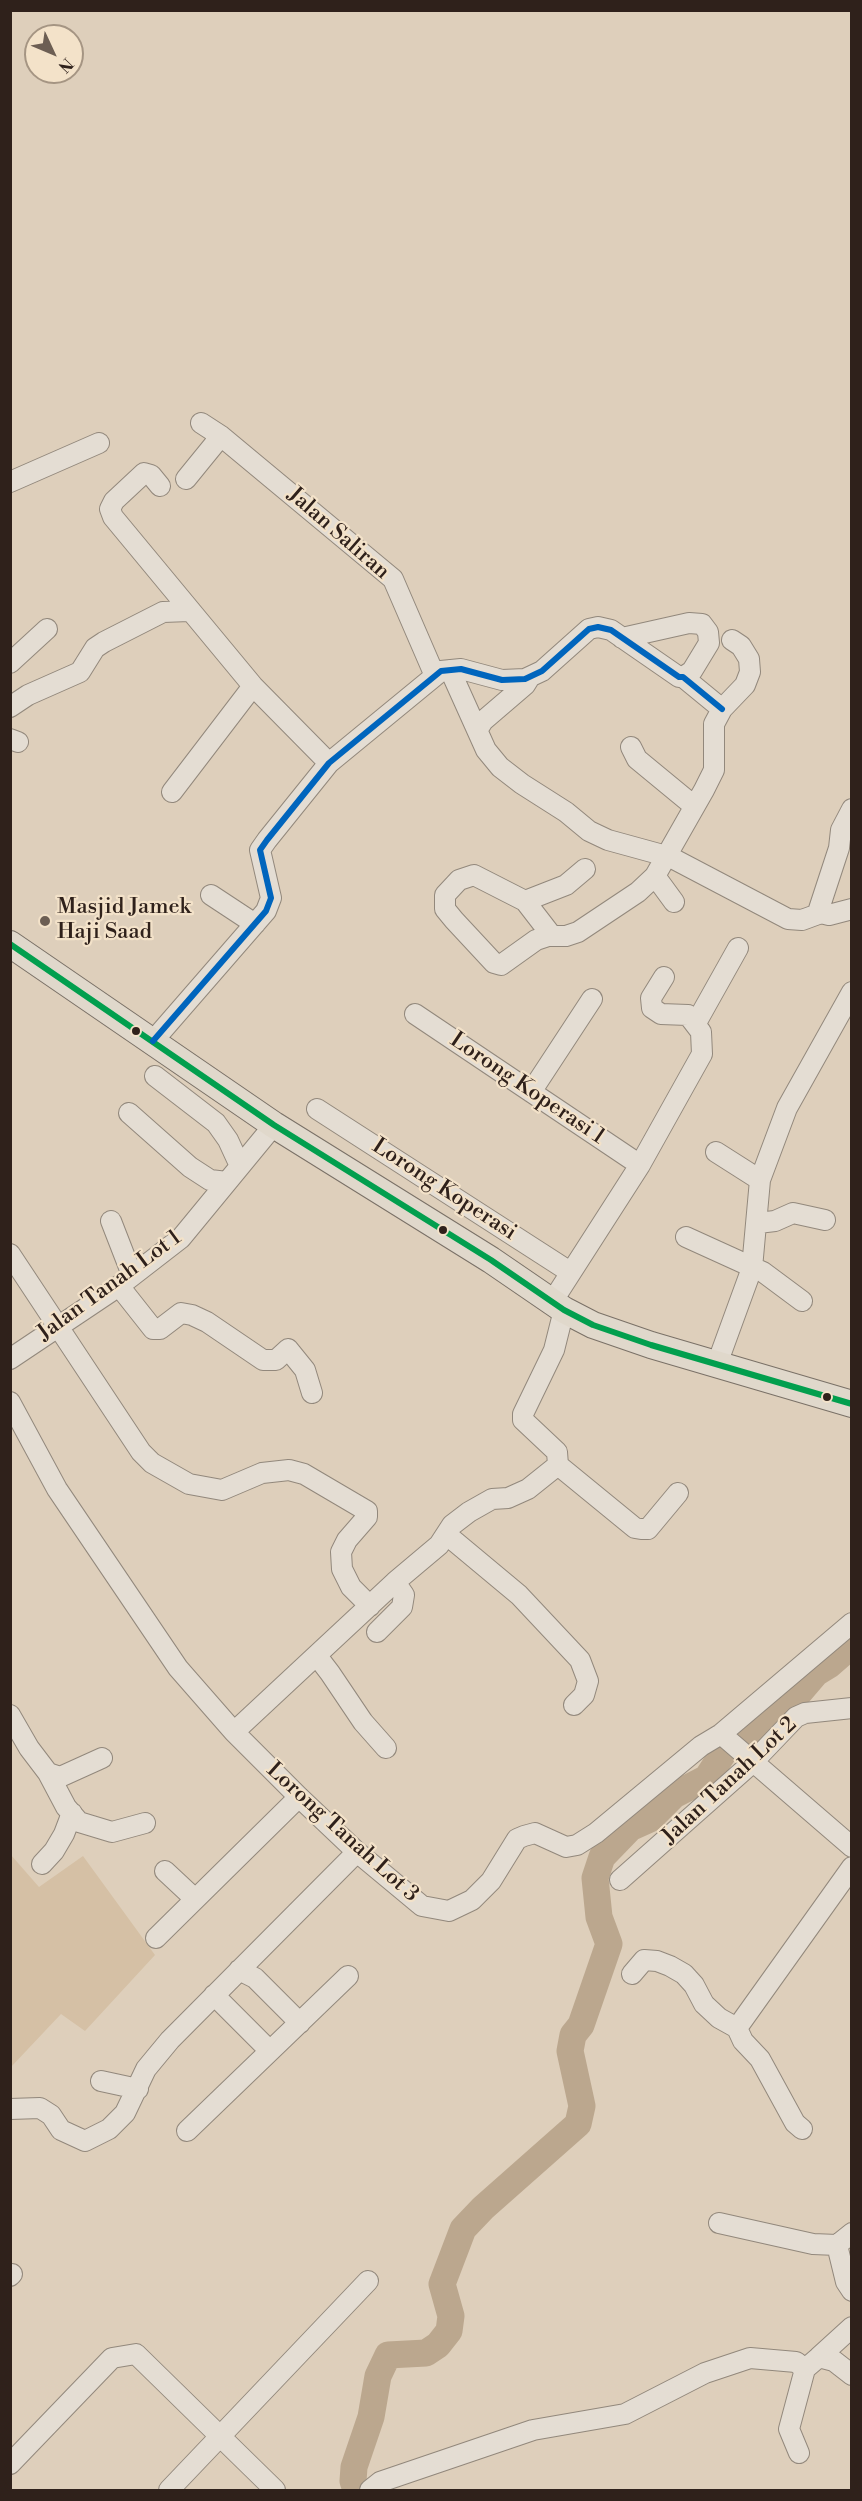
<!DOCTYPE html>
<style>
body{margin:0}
#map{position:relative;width:862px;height:2501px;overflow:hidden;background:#decfbb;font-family:"Libre Bodoni",serif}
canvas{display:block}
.frame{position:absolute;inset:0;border:12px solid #2f211b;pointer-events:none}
.north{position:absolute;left:24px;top:24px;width:60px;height:60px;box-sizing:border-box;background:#f3e2c9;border:2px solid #a59583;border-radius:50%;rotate:134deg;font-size:16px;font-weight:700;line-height:24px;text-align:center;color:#2f211b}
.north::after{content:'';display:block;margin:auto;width:21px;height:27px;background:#6c5e53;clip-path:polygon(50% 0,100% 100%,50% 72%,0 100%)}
</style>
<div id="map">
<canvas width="862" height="2501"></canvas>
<div class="frame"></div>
<div class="north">N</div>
</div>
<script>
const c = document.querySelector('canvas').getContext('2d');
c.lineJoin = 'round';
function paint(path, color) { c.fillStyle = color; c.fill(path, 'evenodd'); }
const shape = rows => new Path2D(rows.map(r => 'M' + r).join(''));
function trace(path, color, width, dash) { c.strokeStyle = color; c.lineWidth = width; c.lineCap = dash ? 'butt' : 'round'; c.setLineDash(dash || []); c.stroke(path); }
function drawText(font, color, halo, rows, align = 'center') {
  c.font = font + ' "Libre Bodoni",serif'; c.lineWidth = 4.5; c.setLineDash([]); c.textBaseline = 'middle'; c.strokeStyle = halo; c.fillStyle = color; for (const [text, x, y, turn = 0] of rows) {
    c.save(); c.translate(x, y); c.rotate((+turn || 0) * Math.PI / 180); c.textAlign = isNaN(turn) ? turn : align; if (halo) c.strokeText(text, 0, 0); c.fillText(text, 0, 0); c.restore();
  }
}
paint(shape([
 [11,1855,39,1887,83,1856,155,1955,85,2031,61,2014,11,2067]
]), '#d5c0a5');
trace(shape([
 [356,2490,353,2481,354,2467,371,2417,378,2376,388,2355,426,2353,438,2345,449,2331,451,2316,442,2284,463,2229,483,2208,578,2124,582,2106,570,2051,573,2035,581,2025,609,1944,599,1917,595,1878,602,1857,630,1828,650,1819,674,1795,707,1778,724,1752,744,1741,781,1714,816,1673,829,1665,852,1645]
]), '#bba78e', 27);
const minor = shape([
 [201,423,221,436,393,579,435,676],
 [186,479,221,436],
 [10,482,99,443],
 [160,486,151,475,144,473,114,501,110,509,113,517,253,686,329,763],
 [622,638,689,623,702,624,708,632,709,643,692,671,683,677],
 [10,663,47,629],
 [450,670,486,750,500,767,522,784,566,812,589,831,608,840,670,857,788,919,802,920,821,913],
 [10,707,28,695,80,672,95,648,104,642,163,612,189,611],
 [478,729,483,721,525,685,530,677],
 [10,739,18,742],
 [631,747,637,759,694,806],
 [172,792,253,686],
 [852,809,841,830,839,848,819,909,821,913,829,915,852,909],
 [655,876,674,902],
 [211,895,255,924],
 [525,901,566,885,585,869],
 [552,936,525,901,474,875,459,880,445,895,445,909,454,920,494,963,501,965,536,940,548,936,566,936,578,932,638,892,655,876,704,790,714,770,714,724,722,709,745,685,750,672,749,659,741,646,732,640],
 [415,1014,640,1165],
 [696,1023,738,948],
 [153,1041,266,911,271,898,260,850,267,840,329,763,441,671,461,669,502,680,525,679,542,671,589,629,598,627,611,630,679,677,683,677,722,709],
 [155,1076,216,1123,228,1140,240,1166],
 [531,1092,592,999],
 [317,1109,570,1272],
 [129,1113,190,1167,210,1180,227,1182],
 [716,1152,760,1180],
 [111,1221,132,1275],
 [758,1223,775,1221,793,1213,825,1220],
 [686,1237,763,1272,802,1301],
 [10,1254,141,1452,152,1463,189,1484,222,1490,262,1473,289,1470,304,1474,367,1511,367,1517,347,1540,341,1552,342,1569,351,1587,370,1606],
 [119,1286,153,1329,160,1329,181,1313,192,1315,207,1322,263,1360,276,1360,288,1349,305,1370,312,1393],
 [552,1302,640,1165,702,1054,701,1032,688,1015,661,1014,652,1008,651,998,664,977],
 [10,1359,119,1286,181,1238,274,1125],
 [717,1364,752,1268,760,1180,787,1108,852,992],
 [10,1402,57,1489,178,1668,234,1732,299,1797,357,1852,422,1906,449,1911,472,1900,491,1881,517,1839,524,1836,535,1833,566,1847,577,1845,596,1833,701,1746,721,1734,852,1623],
 [558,1465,635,1528,641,1529,648,1529,678,1493],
 [447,1535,519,1595,580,1660,588,1681,584,1695,574,1705],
 [377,1632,402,1607,404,1595,395,1582],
 [317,1656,330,1673,363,1722,386,1748],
 [10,1715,29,1748,48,1773,66,1807,79,1822,112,1832,145,1823],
 [234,1732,395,1582,439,1545,452,1525,469,1512,492,1499,508,1498,528,1489,558,1465,557,1452,523,1420,523,1414,554,1350,564,1310],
 [721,1734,852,1847],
 [48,1773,60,1777,102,1758],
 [42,1864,54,1851,64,1834,72,1813],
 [165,1871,195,1899],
 [620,1880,752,1763,796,1717,805,1713,852,1708],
 [156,1938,299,1797],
 [239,1970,255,1978,300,2023],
 [632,1974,644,1960,657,1961,670,1966,684,1974,694,1985,704,2004,719,2018,737,2028],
 [214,1995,265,2046,271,2049],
 [101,2081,138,2089],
 [10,2109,40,2108,51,2115,61,2130,85,2141,109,2129,125,2113,146,2069,170,2040,357,1852],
 [802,2129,795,2123,760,2059,743,2041,737,2028,852,1867],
 [187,2131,348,1976],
 [719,2223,813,2244,837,2245,852,2233],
 [837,2245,846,2282,852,2291],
 [10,2276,12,2274],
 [819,2357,852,2327],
 [805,2369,819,2357,834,2361,852,2375],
 [10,2464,112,2358,136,2354,275,2490],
 [169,2490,368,2281],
 [370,2490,380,2482,533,2430,625,2414,705,2373,750,2358,796,2362,805,2369,789,2429,799,2453]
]);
const major = shape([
 [10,944,274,1125,491,1260,564,1310,593,1325,651,1345,852,1404]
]);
trace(minor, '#92887c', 22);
trace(major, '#7a7167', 28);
trace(minor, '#e4ddd3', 20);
trace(major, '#e0d8cb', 26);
trace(shape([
 [10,944,274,1125,491,1260,564,1310,593,1325,651,1345,852,1404]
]), '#029f4e', 6);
trace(shape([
 [153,1041,266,911,271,898,260,850,267,840,329,763,441,671,461,669,502,680,525,679,542,671,589,629,598,627,611,630,679,677,683,677,722,709]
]), '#0065bd', 6);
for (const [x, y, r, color] of [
 [45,921,6,"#6c5e53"],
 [136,1031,5,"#2f211b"],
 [443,1230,5,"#2f211b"],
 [827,1397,5,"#2f211b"]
]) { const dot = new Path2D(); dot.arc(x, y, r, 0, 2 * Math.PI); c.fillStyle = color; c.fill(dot); trace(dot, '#f3e2c9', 2); }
drawText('22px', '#2f211b', '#f3e2c9', [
 ["Jalan Saliran",338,534,41],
 ["Lorong Koperasi 1",527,1089,34],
 ["Lorong Koperasi",444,1190,33],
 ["Jalan Tanah Lot 1",110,1286,-36],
 ["Jalan Tanah Lot 2",730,1781,-43],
 ["Lorong Tanah Lot 3",342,1833,42]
]);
drawText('22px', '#2f211b', '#f3e2c9', [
 ["Masjid Jamek",57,908],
 ["Haji Saad",57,933]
], 'left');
</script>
